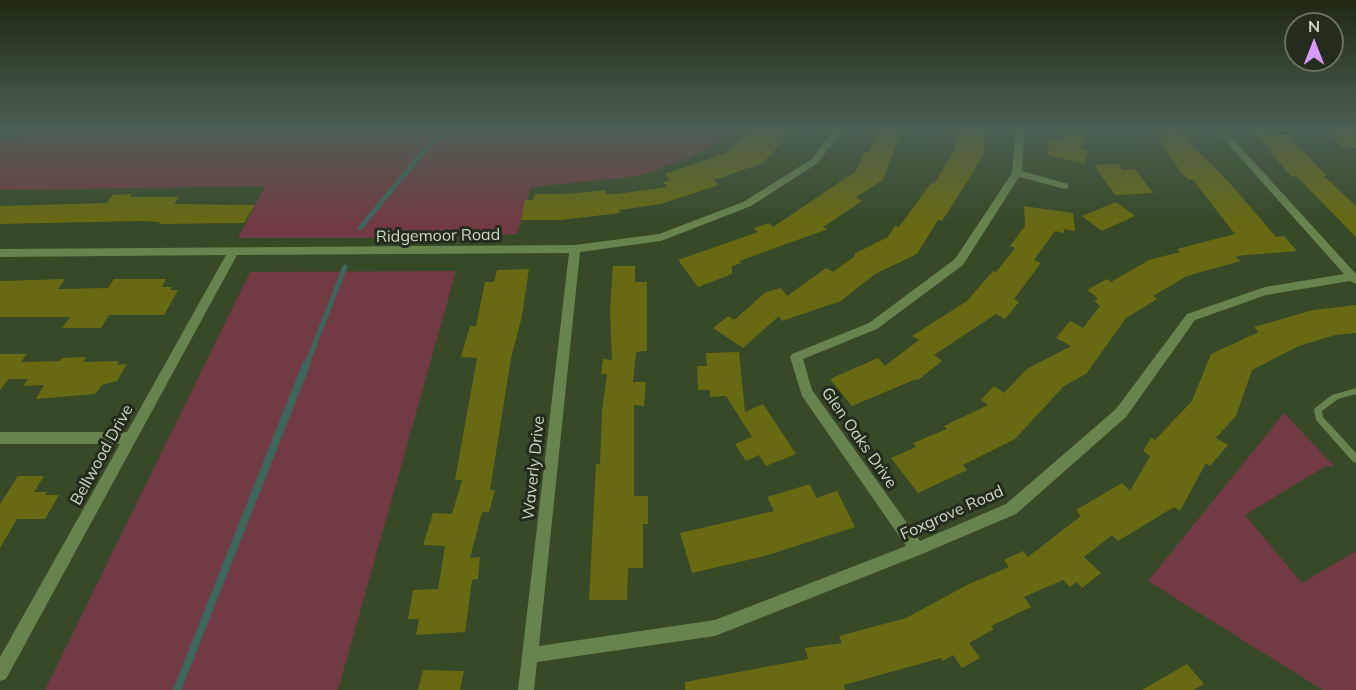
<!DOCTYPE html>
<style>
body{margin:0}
#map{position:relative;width:1356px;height:690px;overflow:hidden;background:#374927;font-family:Mulish,sans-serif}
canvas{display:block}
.north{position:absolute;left:1284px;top:12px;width:60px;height:60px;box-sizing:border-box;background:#242c1d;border:2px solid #67705f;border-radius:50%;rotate:0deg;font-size:16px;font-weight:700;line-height:24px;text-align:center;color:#ccd7c3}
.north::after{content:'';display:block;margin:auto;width:21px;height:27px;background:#d69bfa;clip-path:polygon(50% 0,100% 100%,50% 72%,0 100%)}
</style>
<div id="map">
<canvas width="1356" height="690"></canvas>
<div class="north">N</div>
</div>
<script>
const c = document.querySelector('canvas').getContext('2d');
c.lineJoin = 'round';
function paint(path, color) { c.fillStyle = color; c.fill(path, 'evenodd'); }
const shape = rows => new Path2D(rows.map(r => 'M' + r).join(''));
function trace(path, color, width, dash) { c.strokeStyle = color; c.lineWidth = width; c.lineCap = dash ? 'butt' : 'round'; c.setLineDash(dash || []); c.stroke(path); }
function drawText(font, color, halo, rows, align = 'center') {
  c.font = font + ' Mulish,sans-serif'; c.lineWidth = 6; c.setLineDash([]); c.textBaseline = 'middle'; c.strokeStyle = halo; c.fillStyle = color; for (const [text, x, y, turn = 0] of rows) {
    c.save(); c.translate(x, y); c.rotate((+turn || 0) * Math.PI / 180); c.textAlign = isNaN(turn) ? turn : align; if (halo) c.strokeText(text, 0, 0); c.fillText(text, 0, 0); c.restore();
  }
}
paint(shape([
 [35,127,742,127,696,155,639,176,531,187,517,234,391,238,238,238,265,186,0,190,0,138,24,138],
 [456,271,338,690,45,690,250,272],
 [1284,413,1335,467,1326,466,1245,515,1302,583,1356,551,1356,690,1323,690,1148,581]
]), '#723b43');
trace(shape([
 [360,228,428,146,452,127],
 [306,366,345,267]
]), '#3d665f', 5);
trace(shape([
 [177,690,306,365]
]), '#3d665f', 8);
paint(shape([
 [751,127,795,127,763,163,714,180,719,185,661,204,619,210,620,213,561,220,521,220,525,200,533,200,535,194,567,194,605,190,606,194,616,194,667,187,663,182,670,180,665,174,726,153],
 [879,127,903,127,883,180,856,197,862,201,823,227,828,229,739,261,741,263,732,266,732,274,698,287,678,260,758,232,754,228,769,223,773,227,856,171,864,152,868,153],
 [956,127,984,127,984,155,942,221,938,220,917,254,875,274,841,301,782,321,779,316,743,348,713,328,728,316,734,320,766,292,781,288,787,296,826,268,833,272,855,256,854,254,888,237,895,226,899,227,931,183,934,184,955,149],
 [1157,127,1180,127,1194,147,1229,182,1276,237,1284,236,1297,251,1235,256,1241,261,1187,276,1153,296,1157,299,1126,318,1086,374,1064,386,1015,439,963,465,967,470,918,493,891,458,916,447,913,443,947,429,944,426,988,405,981,400,994,386,1004,393,1027,369,1071,346,1056,338,1070,321,1083,328,1100,306,1094,301,1098,298,1087,290,1107,279,1111,282,1149,260,1180,252,1177,249,1235,234,1193,180,1189,180,1182,174,1158,138,1165,138],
 [1248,127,1268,127,1276,135,1286,134,1327,176,1324,176,1356,206,1356,237,1296,176,1292,177,1270,152,1273,152],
 [1323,127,1351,127,1356,133,1356,148,1342,147],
 [1066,128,1086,133,1082,149,1088,150,1085,164,1047,155,1051,139,1063,142],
 [1118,164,1123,170,1135,169,1153,193,1115,195,1094,165],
 [132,194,130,197,179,197,174,204,255,205,244,223,159,224,160,222,141,221,0,224,0,206,107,203,113,195],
 [1116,202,1135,216,1102,231,1082,216],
 [1024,206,1073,213,1075,231,1064,229,1064,233,1055,231,1034,260,1041,263,1014,299,1019,302,1005,319,996,314,934,355,942,361,918,380,916,379,852,406,830,379,878,358,885,366,919,340,912,336,967,301,993,271,996,272,1015,248,1010,246,1025,226],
 [613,266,635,266,635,282,647,282,647,351,636,352,633,382,646,382,644,406,634,405,634,496,648,496,648,524,643,524,643,568,628,568,627,600,589,600,596,464,600,464,602,411,607,374,601,374,603,359,612,360,610,311],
 [529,269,522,316,511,358,490,490,495,490,489,512,482,512,470,558,480,557,478,579,472,580,465,632,416,635,419,619,408,619,413,590,438,589,445,546,423,545,433,513,452,514,462,480,455,480,477,358,461,357,470,326,476,326,485,282,494,282,497,270],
 [65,279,58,289,108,288,114,279,166,279,162,287,172,287,170,290,178,290,164,315,109,315,101,328,62,328,70,317,0,317,0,281],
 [1356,305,1356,333,1335,335,1299,346,1252,370,1236,416,1216,438,1228,445,1210,466,1206,463,1180,511,1174,507,1118,541,1112,535,1084,557,1101,573,1082,588,1077,582,1070,587,1063,580,1024,597,1031,607,991,626,994,629,969,643,980,658,962,668,953,655,943,661,941,658,844,685,845,690,685,690,685,682,808,659,805,648,842,643,839,636,906,618,969,584,1009,567,1004,560,1023,551,1028,557,1081,516,1076,510,1122,483,1130,491,1150,456,1143,451,1151,438,1155,440,1192,401,1211,354,1259,332,1254,327,1313,310],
 [739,352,745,412,763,404,796,454,766,466,759,455,746,461,735,444,752,437,726,396,710,397,710,390,698,390,697,366,707,366,706,353],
 [0,354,27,354,21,362,60,361,62,358,86,357,83,362,119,361,117,365,127,364,117,381,102,385,95,394,36,399,44,385,23,386,28,379,9,379,0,390],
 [18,476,44,476,34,492,47,492,45,495,59,495,45,519,17,519,0,548,0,504],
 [810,484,816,498,837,491,855,527,765,556,692,573,680,533,774,511,767,497],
 [1187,664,1204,684,1194,690,1142,690],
 [423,670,464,671,460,690,418,690]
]), '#676a12');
paint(shape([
 [1356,388,1356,394,1338,399,1322,411,1323,417,1356,453,1356,463,1353,462,1316,420,1314,410,1315,408,1332,395,1356,388]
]), '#67844e');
paint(shape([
 [834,127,844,127,818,163,751,206,661,241,580,252,539,646,715,620,906,546,802,396,790,357,792,354,869,323,955,259,1012,173,1016,127,1025,127,1022,171,1068,184,1068,188,1065,189,1019,177,963,265,877,329,803,359,812,390,920,541,1006,504,1116,409,1187,314,1265,287,1344,274,1213,127,1222,127,1356,274,1356,284,1350,281,1266,295,1195,320,1126,417,1016,514,922,554,715,636,537,662,534,690,518,690,569,253,237,255,6,679,0,681,0,657,120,444,0,444,0,432,127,432,226,255,0,257,0,249,575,245,659,234,743,202,812,159,834,127]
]), '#67844e');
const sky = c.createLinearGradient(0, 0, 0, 224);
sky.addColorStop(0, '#1e2815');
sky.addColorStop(0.57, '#4d5f52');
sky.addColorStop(1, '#4d5f5200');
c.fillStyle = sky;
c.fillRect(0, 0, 1356, 224);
drawText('16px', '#ccd7c3', '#242c1d', [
 ["Ridgemoor Road",438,236,-1],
 ["Glen Oaks Drive",859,438,55],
 ["Bellwood Drive",102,455,-61],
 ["Waverly Drive",534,468,-84],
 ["Foxgrove Road",952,513,-24]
]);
</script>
